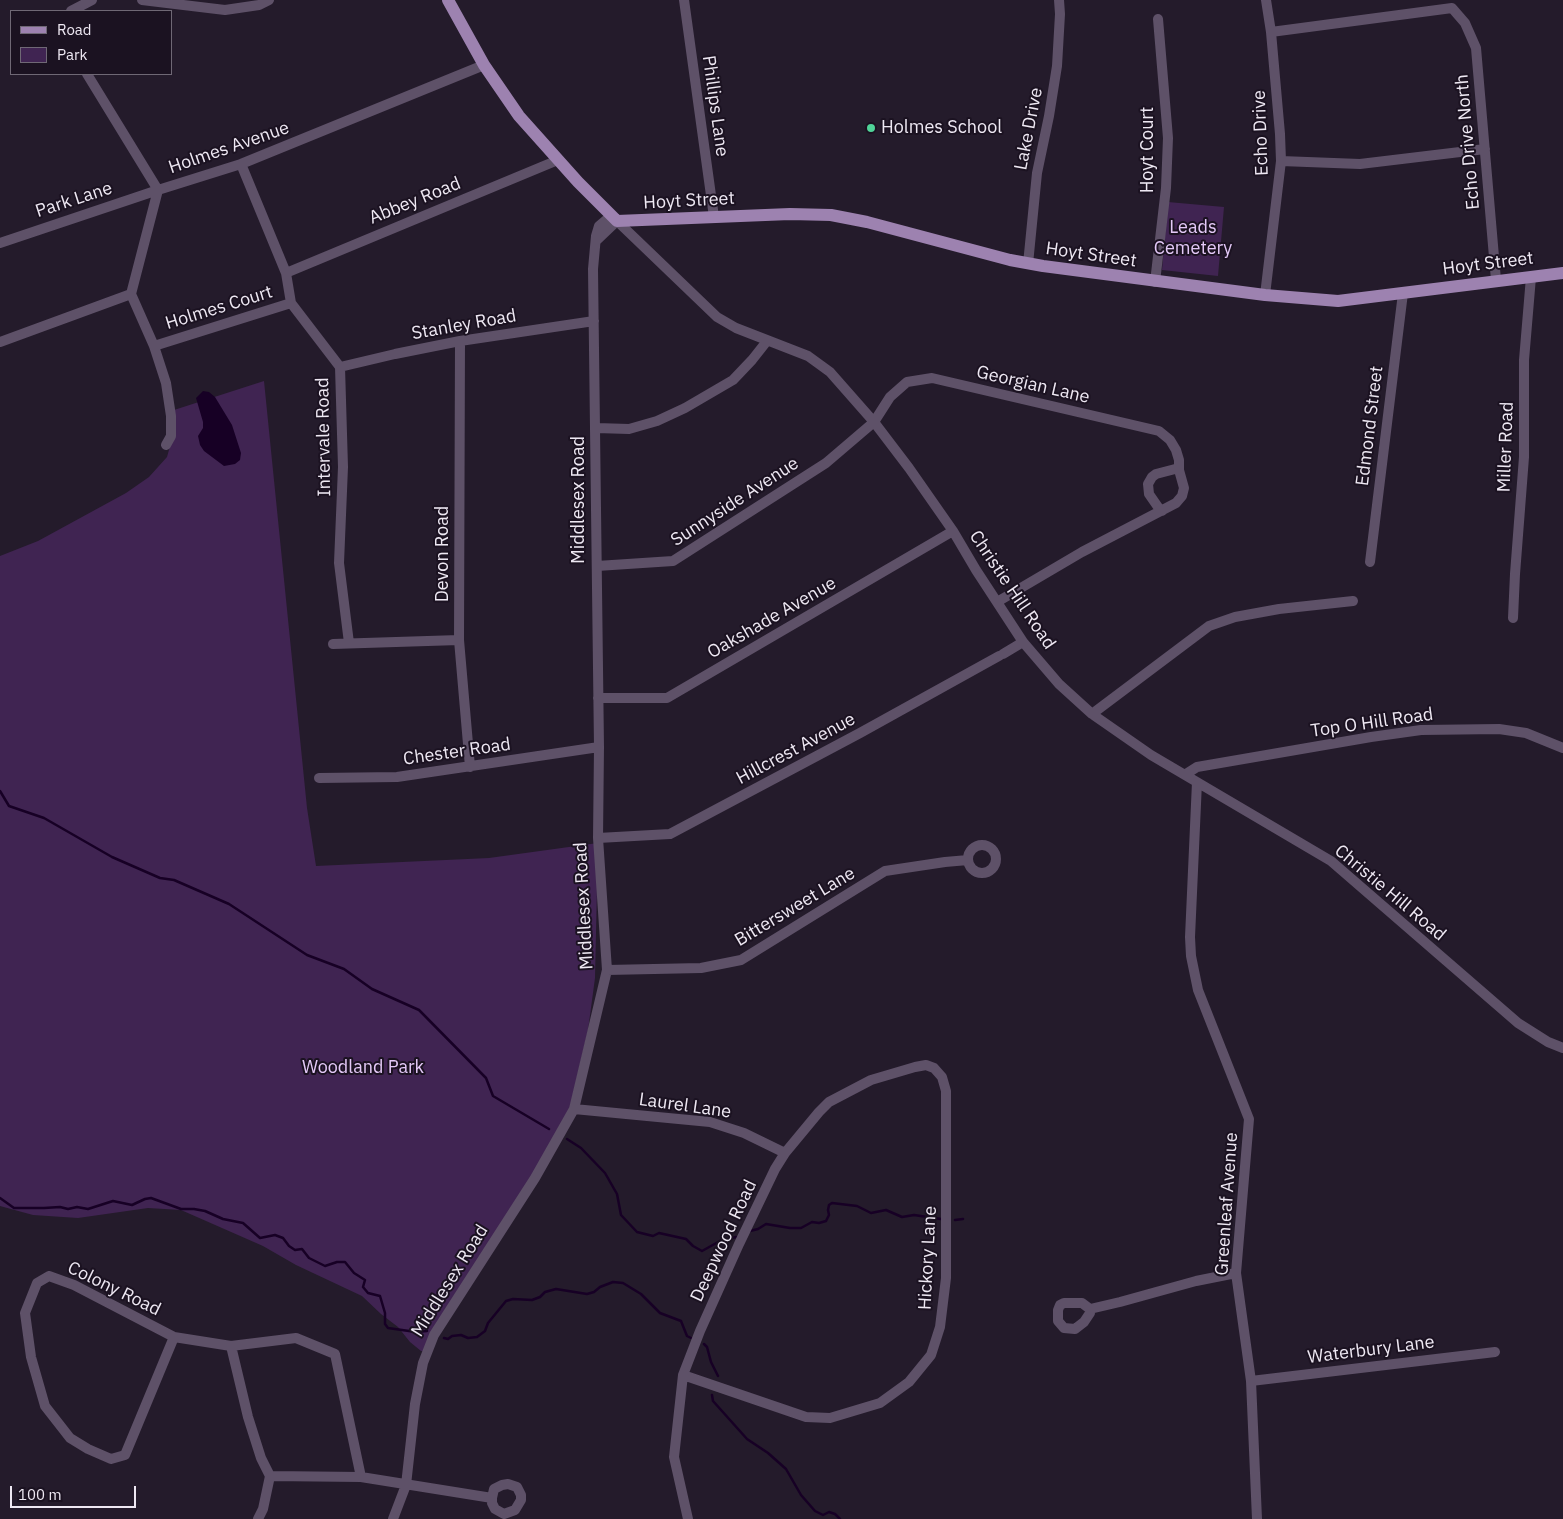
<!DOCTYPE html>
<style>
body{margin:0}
#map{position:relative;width:1563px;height:1519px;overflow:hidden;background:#241b2b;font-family:"IBM Plex Sans",sans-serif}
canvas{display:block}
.legend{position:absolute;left:10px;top:10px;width:162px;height:65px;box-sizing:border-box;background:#1b1221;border:1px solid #6f6875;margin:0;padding:6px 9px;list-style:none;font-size:15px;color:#eee8f3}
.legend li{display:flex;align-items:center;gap:10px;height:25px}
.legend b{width:25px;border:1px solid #6f6875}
.scale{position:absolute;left:10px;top:1486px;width:126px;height:22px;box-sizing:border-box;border:2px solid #eee8f3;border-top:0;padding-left:6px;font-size:15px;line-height:18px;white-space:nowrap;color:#eee8f3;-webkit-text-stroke:4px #1b1221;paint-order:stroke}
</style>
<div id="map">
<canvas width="1563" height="1519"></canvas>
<ul class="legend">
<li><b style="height:6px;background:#9d82b0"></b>Road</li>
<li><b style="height:14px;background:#402452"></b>Park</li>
</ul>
<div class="scale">100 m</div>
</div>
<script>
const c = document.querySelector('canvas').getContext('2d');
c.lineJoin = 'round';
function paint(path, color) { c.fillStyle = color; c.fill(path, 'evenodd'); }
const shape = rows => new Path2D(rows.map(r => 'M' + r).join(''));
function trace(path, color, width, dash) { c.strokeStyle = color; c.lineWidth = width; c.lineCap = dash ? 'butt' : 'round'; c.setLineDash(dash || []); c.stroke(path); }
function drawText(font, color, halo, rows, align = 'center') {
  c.font = font + ' "IBM Plex Sans",sans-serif'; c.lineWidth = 4; c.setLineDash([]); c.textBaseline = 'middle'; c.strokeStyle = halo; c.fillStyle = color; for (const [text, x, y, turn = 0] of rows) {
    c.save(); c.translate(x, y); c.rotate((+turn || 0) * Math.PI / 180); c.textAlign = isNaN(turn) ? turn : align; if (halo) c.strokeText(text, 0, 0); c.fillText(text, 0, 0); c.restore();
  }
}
paint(shape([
 [1168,202,1224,207,1218,276,1162,270],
 [264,381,307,808,316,866,489,858,598,843,595,978,588,1030,570,1107,534,1183,428,1352,421,1351,410,1342,398,1327,381,1314,362,1296,296,1265,263,1246,181,1210,148,1208,78,1218,33,1215,0,1206,0,556,38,541,126,493,149,477,167,457,176,425,174,410]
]), '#402452');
paint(shape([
 [203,391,209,392,215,397,232,425,241,453,240,460,235,464,224,466,204,451,200,445,198,436,203,428,203,422,196,398]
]), '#170025');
trace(shape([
 [0,791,9,806,44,818,112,857,160,878,174,880,229,904,307,955,344,969,372,989,419,1010,486,1078,493,1096,549,1129],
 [567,1139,581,1148,605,1173,617,1194,621,1215,637,1232,653,1236,659,1233,686,1239,693,1246,702,1251,720,1241,736,1237],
 [0,1198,14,1208,44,1208,60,1207,68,1209,77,1207,88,1209,113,1201,132,1205,145,1199,151,1198,181,1209,194,1209,205,1211,223,1219,243,1223,260,1238,275,1235,283,1238,289,1246,295,1250,302,1249,309,1258,325,1266,337,1262,345,1262,354,1273,365,1280,363,1287,368,1293,380,1296,385,1313,385,1324,388,1328,416,1332,427,1331],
 [955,1220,963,1219],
 [750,1231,758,1229,766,1224,790,1228,801,1228,812,1222,819,1223,826,1221,829,1215,828,1210,829,1205,832,1203,857,1206,871,1213,886,1210,902,1217,914,1215,941,1219],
 [444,1338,448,1339,452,1336,461,1335,468,1338,477,1337,485,1331,488,1323,506,1301,513,1299,532,1300,540,1297,545,1292,556,1289,587,1294,594,1292,600,1287,613,1282,623,1283,641,1294,660,1313,681,1321,687,1336,691,1338],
 [704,1344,707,1347,711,1362,718,1376],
 [712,1395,713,1401,747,1439,768,1453,786,1469,801,1495,815,1511,823,1515,829,1512,835,1514,840,1519]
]), '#170025', 2.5);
trace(shape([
 [142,0,225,10,259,5,269,0],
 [684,0,714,217],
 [71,11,92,0],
 [1271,32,1452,8,1465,23,1476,48,1496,280],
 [1281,161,1360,164,1485,149],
 [241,164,286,273,291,303,340,367,343,467,339,563,349,643],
 [617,221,717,317,736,328,808,356,830,372,874,422,909,468,953,531,976,570,1023,642,1059,684,1092,714,1151,755,1331,861,1518,1023,1548,1042,1563,1048],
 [596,241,617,221],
 [0,243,158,190,87,74],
 [1028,264,1037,173,1049,116,1057,66,1060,14,1059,0],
 [286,273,558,160],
 [1155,282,1166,188,1168,138,1158,19],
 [131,294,154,346,166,383,171,416,171,436,166,445],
 [1265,295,1281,161,1280,134,1271,32,1266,0],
 [460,341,459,640,470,767],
 [0,342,131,294,158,190,241,164,484,65],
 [154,346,291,303],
 [340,367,395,354,460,341,594,321],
 [596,428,629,429,657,421,685,408,733,380,752,360,767,341],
 [1162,511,1158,507,1149,494,1148,484,1152,477,1156,474,1179,468],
 [1370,562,1403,293],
 [597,566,673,561,826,463,874,422,890,397,907,382,932,378,1159,431,1170,440,1176,450,1179,460,1179,470,1184,488,1182,496,1176,503,1082,552,997,602],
 [1513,618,1515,574,1524,457,1524,360,1531,277],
 [333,644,459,640],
 [1003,654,1023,642],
 [598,698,667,698,953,531],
 [1092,714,1209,626,1235,617,1279,609,1353,601],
 [1186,774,1197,767,1371,737,1421,730,1499,729,1526,733,1563,748],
 [319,778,397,777,599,747],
 [1197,782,1190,937,1191,956,1198,990,1249,1119,1236,1273,1251,1381,1257,1519],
 [598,838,670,834,860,733,999,656],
 '968 859a14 14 0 1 1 28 0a14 14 0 1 1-28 0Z',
 [607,970,701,968,741,960,885,871,945,862,968,860],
 [574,1109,710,1122,744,1133,785,1153],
 [49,1276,74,1285,174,1337,125,1455,111,1459,88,1449,70,1438,45,1406,31,1357,25,1313,37,1283,49,1276],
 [1090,1309,1082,1303,1064,1303,1060,1305,1058,1310,1058,1321,1064,1328,1075,1329,1084,1322,1090,1313,1090,1309,1120,1302,1196,1281,1236,1273],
 [174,1337,231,1346,296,1338,335,1354,361,1477],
 [231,1346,248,1417,261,1458,270,1476],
 [683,1375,806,1417,830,1418,880,1403,909,1382,931,1355,940,1327,946,1278,946,1091,942,1077,934,1068,926,1065,915,1067,871,1080,829,1102,819,1112,785,1153,775,1169,739,1244,700,1331,683,1375,674,1457,688,1519],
 [1251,1381,1495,1352],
 [270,1476,361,1477,492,1498,494,1489,502,1485,508,1484,517,1487,521,1495,521,1500,515,1510,504,1514,495,1509,492,1503,492,1498],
 [258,1519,263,1509,270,1476],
 [393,1519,406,1485,415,1404,423,1363,434,1335,535,1178,574,1109,607,970,598,838,599,747,593,269,596,236,599,226,606,220,617,221]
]), '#5e5168', 10);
trace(shape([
 [448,0,484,65,519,116,578,182,617,221,790,214,831,215,867,222,1010,260,1043,266,1265,295,1338,301,1563,273]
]), '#9d82b0', 12);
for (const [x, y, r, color] of [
 [871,128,5,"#50d398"]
]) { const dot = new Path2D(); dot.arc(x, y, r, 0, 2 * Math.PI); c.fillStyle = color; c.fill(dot); trace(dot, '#1b1221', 2); }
drawText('18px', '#eee8f3', '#1b1221', [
 ["Phillips Lane",715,106,82],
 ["Lake Drive",1029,129,-79],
 ["Echo Drive",1261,133,-92],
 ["Echo Drive North",1468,142,-95],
 ["Holmes Avenue",229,148,-19],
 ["Hoyt Court",1148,150,-90],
 ["Park Lane",74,200,-18],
 ["Abbey Road",415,201,-22],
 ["Hoyt Street",689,201,-3],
 ["Hoyt Street",1091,255,8],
 ["Hoyt Street",1488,264,-7],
 ["Holmes Court",219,308,-17],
 ["Stanley Road",464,325,-10],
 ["Georgian Lane",1033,385,13],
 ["Edmond Street",1370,426,-83],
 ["Intervale Road",324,437,-91],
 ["Miller Road",1506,447,-88],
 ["Middlesex Road",579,500,-90],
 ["Sunnyside Avenue",735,502,-33],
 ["Devon Road",443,554,-90],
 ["Christie Hill Road",1012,590,56],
 ["Oakshade Avenue",772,618,-30],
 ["Top O Hill Road",1372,723,-8],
 ["Hillcrest Avenue",796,749,-28],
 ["Chester Road",457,752,-8],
 ["Christie Hill Road",1390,893,40],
 ["Middlesex Road",584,906,-93],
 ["Bittersweet Lane",795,907,-31],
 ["Laurel Lane",685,1106,8],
 ["Greenleaf Avenue",1227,1204,-86],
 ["Deepwood Road",724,1241,-65],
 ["Hickory Lane",928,1258,-87],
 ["Middlesex Road",450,1281,-58],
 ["Colony Road",114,1289,26],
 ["Waterbury Lane",1371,1350,-7]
]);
drawText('18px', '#eee8f3', '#1b1221', [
 ["Holmes School",881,128]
], 'left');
drawText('18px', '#e4c9f8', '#1b1221', [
 ["Leads",1193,228],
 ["Cemetery",1193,249],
 ["Woodland Park",363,1068]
]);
</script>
